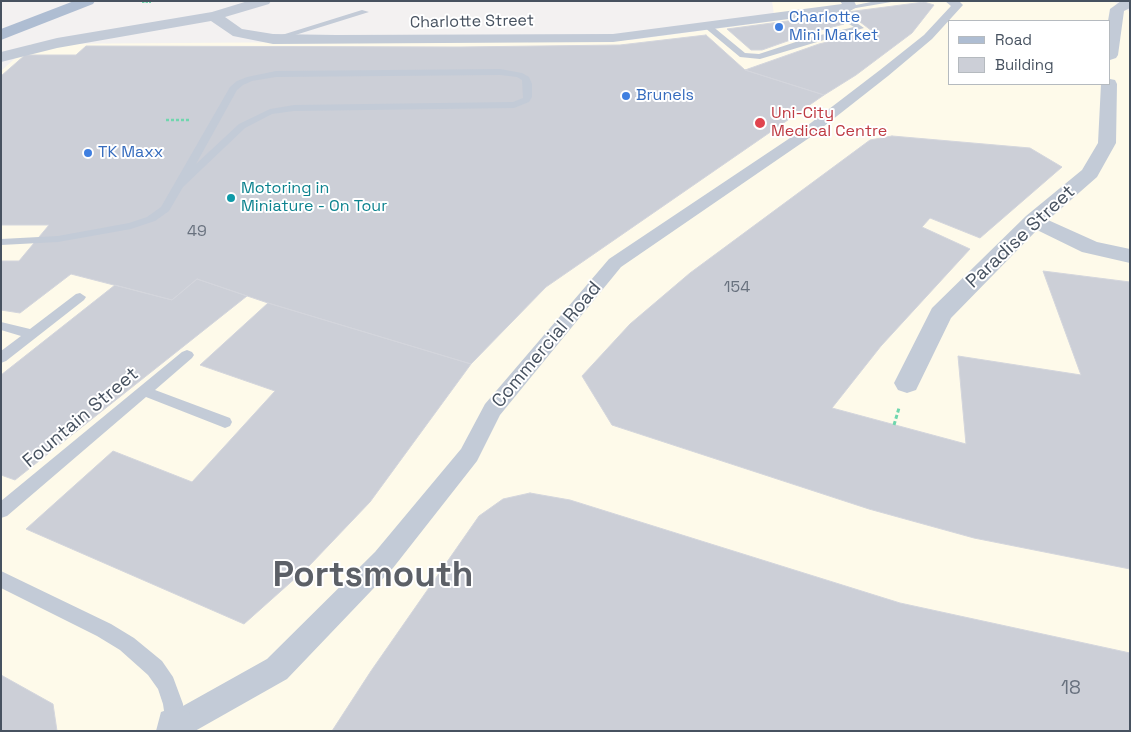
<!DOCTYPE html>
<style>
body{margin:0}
#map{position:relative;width:1131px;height:732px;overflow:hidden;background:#f3f1f1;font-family:"Space Grotesk",sans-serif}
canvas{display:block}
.frame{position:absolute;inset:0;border:2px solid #475260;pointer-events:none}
.legend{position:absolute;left:948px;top:20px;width:162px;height:65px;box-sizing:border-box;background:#fff;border:1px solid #b5babf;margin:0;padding:6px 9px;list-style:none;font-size:15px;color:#475260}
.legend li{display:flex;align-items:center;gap:10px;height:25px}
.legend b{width:25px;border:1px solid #b5babf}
</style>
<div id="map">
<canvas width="1131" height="732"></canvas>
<div class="frame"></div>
<ul class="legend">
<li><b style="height:6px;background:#aebdd2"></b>Road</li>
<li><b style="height:14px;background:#cccfd7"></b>Building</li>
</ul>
</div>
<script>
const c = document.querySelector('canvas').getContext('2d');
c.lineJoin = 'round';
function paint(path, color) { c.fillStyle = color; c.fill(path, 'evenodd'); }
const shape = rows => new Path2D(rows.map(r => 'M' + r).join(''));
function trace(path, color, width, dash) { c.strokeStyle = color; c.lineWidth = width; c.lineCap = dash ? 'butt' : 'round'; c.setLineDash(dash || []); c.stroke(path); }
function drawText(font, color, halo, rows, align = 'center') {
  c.font = font + ' "Space Grotesk",sans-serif'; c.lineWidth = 4; c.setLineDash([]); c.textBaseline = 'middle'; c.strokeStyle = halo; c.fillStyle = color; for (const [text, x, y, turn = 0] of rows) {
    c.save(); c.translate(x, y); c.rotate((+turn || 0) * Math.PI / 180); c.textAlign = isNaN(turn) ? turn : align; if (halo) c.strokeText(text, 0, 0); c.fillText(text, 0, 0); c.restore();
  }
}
paint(shape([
 [772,1,1113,1,1130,12,1130,731,1,731,1,71,31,44,631,40,775,21],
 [950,21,1110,21,1110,84,950,84]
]), '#fefaea');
const building = shape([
 [924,2,934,5,912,33,856,75,824,95,745,70,819,44,872,31,847,12,924,2],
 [832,15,844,24,813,32,762,50,751,50,727,29,832,15],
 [706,35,745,70,824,95,546,287,471,364,268,303,197,279,172,300,71,274,20,313,1,310,1,261,19,261,49,225,1,225,1,76,25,55,76,55,86,46,460,47,620,45,706,35],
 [892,136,1030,148,1062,167,980,238,930,218,922,227,970,249,881,346,832,408,966,444,958,356,1081,375,1043,271,1130,282,1130,569,974,538,869,509,612,425,582,376,630,324,690,273,870,140,892,136],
 [197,279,247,296,15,480,1,475,1,375,115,285,172,300,197,279],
 [268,303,471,364,370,502,309,566,244,624,26,529,113,451,192,482,275,391,200,365,268,303],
 [530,493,570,500,900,603,1130,653,1130,731,332,731,371,671,479,516,503,499,530,493],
 [1,675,53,704,57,731,1,731,1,675]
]);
paint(building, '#cccfd7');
trace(building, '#d4d6dd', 1);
trace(shape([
 [142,2,151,2]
]), '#70d6ae', 2, [2.5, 1]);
trace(shape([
 [166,120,190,120]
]), '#70d6ae', 2.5, [3, 2]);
trace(shape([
 [894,425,899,408]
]), '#70d6ae', 3, [4, 2.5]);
paint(shape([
 [876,1,897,1,850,9,846,7,876,1],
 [829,8,835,8,864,28,760,59,740,57,704,27,711,25,745,53,759,54,808,38,854,27,829,12,829,8],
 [362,10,369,12,276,41,269,39,362,10],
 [500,69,522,73,529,77,532,84,532,97,529,102,514,108,294,111,272,114,245,128,183,187,169,211,155,221,131,229,58,242,1,245,1,239,58,236,129,223,147,217,161,207,230,87,237,81,247,77,276,71,500,69],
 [500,75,517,77,522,80,523,98,513,102,294,105,270,109,239,124,196,164,237,90,243,85,252,81,276,77,500,75],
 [80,293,86,297,84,300,6,361,1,363,1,351,21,336,1,330,1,322,30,329,76,294,80,293],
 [187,350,192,352,194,355,192,358,155,390,230,418,232,422,230,426,225,428,220,426,146,397,7,516,1,518,1,501,182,352,187,350],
 [1,571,111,624,134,638,162,661,173,677,183,704,185,726,183,731,167,731,163,704,158,689,148,675,120,650,97,636,1,588,1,571]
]), '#c3cbd7');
paint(shape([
 [945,1,959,1,963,5,932,39,888,76,809,138,621,267,500,415,477,461,393,568,287,679,195,731,162,731,160,726,165,716,267,659,375,552,461,449,485,404,609,259,799,132,880,70,924,35,951,6,945,1]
]), '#c3cbd7');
paint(shape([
 [248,1,271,1,269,4,225,17,242,29,273,34,336,35,613,34,842,4,840,1,854,1,857,7,850,11,613,42,273,44,233,36,211,21,57,48,1,62,1,52,57,38,212,12,248,1],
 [1121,1,1130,1,1130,8,1124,11,1118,55,1116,58,1110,60,1110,21,1108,21,1110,9,1121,1],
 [1110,79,1115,80,1117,84,1116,143,1097,177,1048,220,1097,242,1130,249,1130,263,1082,252,1037,230,951,318,916,390,907,393,898,390,894,383,932,308,1026,216,1082,170,1098,143,1101,84,1110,84,1110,79],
 [175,707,189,712,194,731,156,731,161,712,175,707]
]), '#c3cbd7');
paint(shape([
 [74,1,95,1,93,4,1,40,1,29,74,1]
]), '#aebdd2');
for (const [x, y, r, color] of [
 [779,27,5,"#3f7fe0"],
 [626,96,5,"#3f7fe0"],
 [760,123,6,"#e0444e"],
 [88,153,5,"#3f7fe0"],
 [231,198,5,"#0f9aa8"]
]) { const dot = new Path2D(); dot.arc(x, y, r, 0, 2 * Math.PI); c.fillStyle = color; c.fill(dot); trace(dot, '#fff', 2); }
drawText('16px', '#366cbe', '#fff', [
 ["Charlotte",789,18],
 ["Mini Market",789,36],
 ["Brunels",636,96],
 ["TK Maxx",98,153]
], 'left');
drawText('16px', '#475260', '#fff', [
 ["Charlotte Street",472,22,-1]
]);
drawText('16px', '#be3a42', '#fff', [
 ["Uni-City",771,114],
 ["Medical Centre",771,132]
], 'left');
drawText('16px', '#0d838f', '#fff', [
 ["Motoring in",241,189],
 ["Miniature - On Tour",241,207]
], 'left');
drawText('16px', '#68717e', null, [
 ["49",197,232],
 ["154",737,288]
]);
drawText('19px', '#475260', '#fff', [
 ["Paradise Street",1021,237,-43],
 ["Commercial Road",547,345,-50],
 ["Fountain Street",81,418,-40]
]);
drawText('19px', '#68717e', null, [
 ["18",1071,689]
]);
drawText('bold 35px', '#5c6067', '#fff', [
 ["Portsmouth",373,577]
]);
</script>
